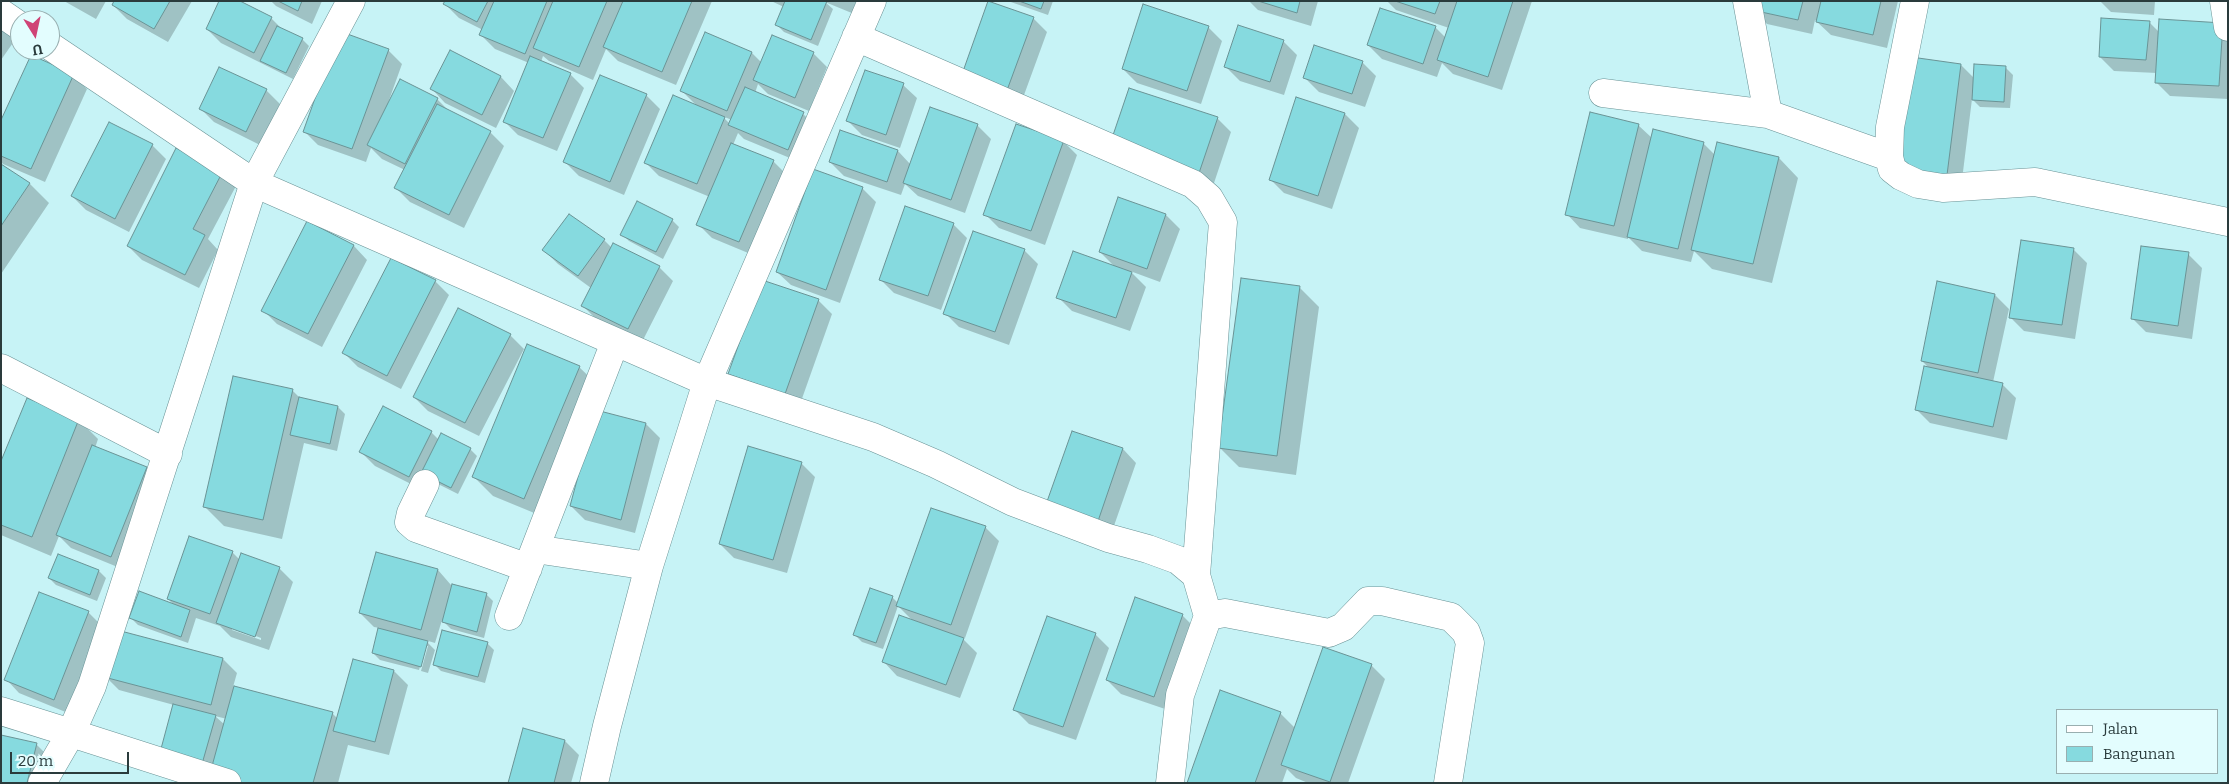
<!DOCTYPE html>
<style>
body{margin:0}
#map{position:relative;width:2229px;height:784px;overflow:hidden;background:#c7f3f6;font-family:Bitter,serif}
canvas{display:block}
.frame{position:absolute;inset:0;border:2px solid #2a3b3c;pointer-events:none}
.legend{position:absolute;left:2056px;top:709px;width:162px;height:65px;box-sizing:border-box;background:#e3fdfe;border:1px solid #99afb0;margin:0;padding:6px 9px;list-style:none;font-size:15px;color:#2a3b3c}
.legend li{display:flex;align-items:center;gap:10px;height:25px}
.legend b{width:25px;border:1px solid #99afb0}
.north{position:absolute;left:10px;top:10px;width:50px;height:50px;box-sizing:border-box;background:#e3fdfe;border:1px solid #99afb0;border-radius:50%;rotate:170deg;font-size:14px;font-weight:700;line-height:20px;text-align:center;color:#2a3b3c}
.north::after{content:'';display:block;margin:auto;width:18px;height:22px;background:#cf4376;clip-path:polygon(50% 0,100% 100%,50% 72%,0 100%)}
.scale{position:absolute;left:10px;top:752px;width:119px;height:22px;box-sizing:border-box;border:2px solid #2a3b3c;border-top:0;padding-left:6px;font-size:15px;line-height:18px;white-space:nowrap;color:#2a3b3c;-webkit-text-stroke:4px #e3fdfe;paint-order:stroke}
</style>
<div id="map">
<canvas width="2229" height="784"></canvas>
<div class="frame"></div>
<ul class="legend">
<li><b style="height:6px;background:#fff"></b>Jalan</li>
<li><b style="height:14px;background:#86dadf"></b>Bangunan</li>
</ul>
<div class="north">U</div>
<div class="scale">20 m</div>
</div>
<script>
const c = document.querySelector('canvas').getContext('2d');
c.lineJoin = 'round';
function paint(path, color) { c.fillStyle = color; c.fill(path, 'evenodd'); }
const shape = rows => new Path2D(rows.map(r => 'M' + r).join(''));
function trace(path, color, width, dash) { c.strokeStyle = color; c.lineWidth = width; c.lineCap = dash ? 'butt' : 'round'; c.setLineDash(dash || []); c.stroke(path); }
paint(shape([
 [64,1,106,1,96,19],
 [116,1,192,1,168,42,127,19,113,5],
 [271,1,322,1,312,24,276,6],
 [446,1,712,1,676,85,618,61,606,49,593,80,549,61,543,56,541,62,570,74,584,88,557,151,518,135,504,121,529,63,495,49,481,35,483,30,459,18,445,4],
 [771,1,885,1,876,23,825,2,833,9,818,46,784,32,777,25,784,7],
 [1008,1,1053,1,1048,15],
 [1249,1,1318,1,1311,26,1258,10],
 [1387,1,1532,1,1502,90,1453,74,1442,63,1437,77,1382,59,1368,45,1435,27,1446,38,1449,28,1396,10],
 [1755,1,1898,1,1887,48,1831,35,1815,20,1812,34,1767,24,1753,10],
 [2100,1,2155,1,2154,15,2111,12],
 [271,18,284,31,302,39,309,46,293,79,221,43,207,29],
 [1033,18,1047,32,1020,106,977,91],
 [1,21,17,37,1,60],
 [2149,22,2160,33,2228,29,2228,99,2170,96,2156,82,2157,73,2114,71,2100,57],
 [1208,27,1222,41,1201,104,1137,83,1123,69],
 [1283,41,1297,55,1284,95,1240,81,1226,67],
 [388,50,402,64,388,103,437,99,451,113,490,132,504,146,464,228,410,202,396,188,405,170,382,159,371,148,366,162,318,145,304,131],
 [450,51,501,77,514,91,496,128,445,103,432,89],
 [752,53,762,63,813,53,827,67,809,111,768,94,758,84,755,93,803,114,817,127,802,163,744,139,738,133,733,145,773,161,787,175,753,255,712,238,698,224,710,197,659,176,645,162,698,107,682,91],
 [722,116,732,120,730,124],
 [1362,62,1376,76,1365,107,1319,92,1305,78],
 [1961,65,1974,78,2006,68,2013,75,2010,108,1980,107,1972,99,1961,188,1912,182],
 [73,75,87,89,45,182,3,164,1,162,1,124],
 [903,85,917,98,900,148,862,135,848,121],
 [266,90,280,104,260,145,214,122,200,108],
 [646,95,660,109,624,195,579,176,565,162],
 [1297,99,1345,114,1359,128,1332,209,1284,193,1270,179],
 [1217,118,1231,132,1212,189,1110,146],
 [977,125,991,139,965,213,918,196,905,184,901,195,844,176,830,162,841,132,898,151,911,165],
 [1638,125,1652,138,1703,143,1715,155,1718,143,1779,158,1798,178,1772,283,1712,269,1694,251,1691,262,1642,251,1628,237,1628,239,1580,228,1567,214],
 [1063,141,1077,155,1045,245,999,228,985,214],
 [152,145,166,159,129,232,86,210,72,196],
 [177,150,236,186,208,239,218,250,199,288,142,260,128,246],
 [1,165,30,184,49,203,1,274],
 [862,188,876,202,840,303,791,285,777,272],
 [1166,215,1180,229,1160,282,1130,271,1146,287,1130,331,1072,311,1058,297,1116,268,1100,252],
 [672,220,679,227,663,259,629,241,622,234],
 [308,223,354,246,367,260,322,347,277,324,263,310],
 [953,224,967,238,941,310,894,293,880,279],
 [604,240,612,248,614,244,659,267,673,281,642,342,596,319,582,305,591,288,558,264,544,250],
 [2073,249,2087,263,2075,339,2024,331,2010,317],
 [1024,250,1038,264,1009,345,959,327,945,313],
 [2188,254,2202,268,2192,339,2146,332,2132,318],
 [435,281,449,295,401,389,358,367,344,353],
 [1299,287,1319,307,1296,475,1239,467,1220,448],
 [1995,295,2009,309,1993,382,2002,384,2016,398,2007,440,1930,423,1917,410,1930,369,1922,361],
 [818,300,832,314,799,407,744,388,730,374],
 [510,335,524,349,479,436,428,411,414,397],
 [579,367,599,386,544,517,493,496,474,477],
 [292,390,301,399,338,407,345,414,337,451,304,443,282,539,224,526,205,507],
 [597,411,646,424,660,438,635,533,585,520,571,506],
 [79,420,98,439,95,448,147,468,161,482,125,570,71,548,59,536,51,556,1,535,1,464],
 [431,432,439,440,470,449,477,456,458,494,430,480,423,490,375,466,361,452],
 [1073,432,1123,449,1136,463,1109,540,1060,523],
 [801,463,815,477,787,573,734,558,720,544],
 [932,509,986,528,999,541,965,638,961,637,977,653,960,698,897,676,884,662,914,622,898,606,883,649,862,642,855,635,892,597,898,603],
 [232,552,240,560,279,568,293,582,269,650,231,637,220,626,196,618,188,643,138,625,131,618,175,606,168,599],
 [232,627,261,638,261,640,232,630],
 [58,555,99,571,106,578,97,601,56,585,49,578],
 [438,570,451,585,486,594,493,601,484,638,451,629,442,620,435,643,425,640,435,650,428,673,421,671,428,646,426,646,419,670,380,660,373,653,380,628,374,627,360,613],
 [40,593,88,612,102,626,68,713,19,693,6,679],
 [1182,615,1196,629,1168,710,1121,694,1107,680],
 [117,631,223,659,237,673,233,687,332,713,338,719,354,660,394,671,408,685,389,755,348,745,338,783,209,783,174,705,119,690,105,676],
 [215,716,227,719,225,725],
 [1095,634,1109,648,1076,740,1029,724,1015,710],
 [487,643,494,650,485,683,441,671,434,664],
 [1371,665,1385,679,1348,783,1308,783,1296,778,1287,769,1282,783,1189,783,1280,713,1295,728],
 [523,730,565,741,579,755,571,783,509,783],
 [36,744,50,758,44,783,1,783]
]), '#0003');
const building = shape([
 [114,1,170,1,154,29,112,5,114,1],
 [219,1,240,1,272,17,254,53,206,29,219,1],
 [278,1,302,1,298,11,278,1],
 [445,1,488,1,477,22,443,4,445,1],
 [494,1,547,1,525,54,479,35,494,1],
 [553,1,607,1,579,67,533,48,553,1],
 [623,1,692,1,662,72,603,47,623,1],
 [785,1,827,1,811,40,775,25,785,1],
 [988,1,1034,17,1006,93,961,77,988,1],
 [1019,1,1044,1,1041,9,1019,1],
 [1258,1,1300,1,1297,13,1258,1],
 [1395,1,1440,1,1435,14,1395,1],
 [1457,1,1513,1,1488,77,1437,60,1457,1],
 [1754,1,1803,1,1798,20,1752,10,1754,1],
 [1821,1,1881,1,1873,35,1816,22,1821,1],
 [1143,4,1209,26,1187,91,1122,69,1143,4],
 [1380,8,1436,26,1423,64,1367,45,1380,8],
 [2101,18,2150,21,2146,60,2099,57,2101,18],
 [2159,19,2223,23,2219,86,2155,83,2159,19],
 [1238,25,1284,40,1270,82,1224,67,1238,25],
 [277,26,303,38,286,73,260,61,277,26],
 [339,31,389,49,352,149,303,132,339,31],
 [705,32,752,52,727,111,680,91,705,32],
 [772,35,814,52,795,98,753,80,772,35],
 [1314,45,1363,61,1352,94,1303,78,1314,45],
 [450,50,501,76,482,115,430,89,450,50],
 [31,55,74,74,31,169,1,156,1,120,31,55],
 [530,56,571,73,543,138,503,122,530,56],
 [1911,57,1961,64,1947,175,1897,168,1911,57],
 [1974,64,2006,66,2004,102,1972,100,1974,64],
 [219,67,267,89,246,132,199,109,219,67],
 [865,70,904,83,886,135,846,121,865,70],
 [600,75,647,94,610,182,563,162,600,75],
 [400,79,438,98,405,164,367,145,400,79],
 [745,87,804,112,788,150,728,125,745,87],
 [1129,88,1218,117,1198,176,1109,147,1129,88],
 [673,95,725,117,697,184,644,163,673,95],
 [1296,97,1345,113,1318,196,1269,180,1296,97],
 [437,104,491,131,449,215,394,188,437,104],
 [930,107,978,124,951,200,903,183,930,107],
 [1590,112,1639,124,1614,226,1565,215,1590,112],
 [109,122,153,144,115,219,71,196,109,122],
 [1016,124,1064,140,1031,231,983,215,1016,124],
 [1653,129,1704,142,1678,249,1627,237,1653,129],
 [840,130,898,150,887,182,829,162,840,130],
 [1717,142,1779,157,1753,264,1691,250,1717,142],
 [731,143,774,160,739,242,696,225,731,143],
 [176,148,223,171,193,229,205,235,185,275,127,246,176,148],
 [1,164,30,183,1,226,1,164],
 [813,169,863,187,826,290,776,272,813,169],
 [1118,197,1166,214,1147,269,1099,252,1118,197],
 [637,201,673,219,656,252,620,235,637,201],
 [905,206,954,223,928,296,879,280,905,206],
 [569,214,605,239,578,276,542,250,569,214],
 [307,221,354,245,308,334,261,311,307,221],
 [973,231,1025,249,995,332,943,314,973,231],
 [2021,240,2074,248,2062,325,2009,318,2021,240],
 [613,243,660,266,628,329,581,306,613,243],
 [2141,246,2189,252,2178,326,2131,319,2141,246],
 [1073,251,1132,272,1116,318,1056,298,1073,251],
 [391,258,436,280,387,376,342,353,391,258],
 [1241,278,1300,286,1277,456,1218,448,1241,278],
 [762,280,819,299,785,394,728,374,762,280],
 [1937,281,1995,294,1978,373,1921,361,1937,281],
 [458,308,511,334,465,423,413,397,458,308],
 [527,344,580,366,524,499,472,477,527,344],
 [1924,366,2003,383,1993,427,1915,410,1924,366],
 [233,376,293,389,263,520,203,507,233,376],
 [299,397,338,406,330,444,290,435,299,397],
 [27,398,79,419,32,537,1,525,1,461,27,398],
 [383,406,432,431,409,477,359,452,383,406],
 [596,410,646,423,621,520,570,506,596,410],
 [1072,431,1123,448,1096,527,1044,510,1072,431],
 [441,433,471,448,451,488,421,473,441,433],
 [92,445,147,467,111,557,56,535,92,445],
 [748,446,802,462,773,560,719,544,748,446],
 [931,508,986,526,951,625,896,606,931,508],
 [189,536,233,551,210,614,167,599,189,536],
 [376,552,438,569,421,630,359,613,376,552],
 [241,553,280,567,255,637,216,623,241,553],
 [58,554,99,570,90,595,48,578,58,554],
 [452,584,487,593,477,632,442,622,452,584],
 [870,588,893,596,876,643,853,635,870,588],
 [139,591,190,610,181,637,129,618,139,591],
 [39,592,89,611,54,700,4,680,39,592],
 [1135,597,1183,614,1154,697,1106,680,1135,597],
 [899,615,964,638,946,685,882,662,899,615],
 [1047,616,1096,633,1063,727,1013,710,1047,616],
 [378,628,428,641,421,667,372,653,378,628],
 [117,630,223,658,211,705,104,677,117,630],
 [442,630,488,642,478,677,433,665,442,630],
 [1323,647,1372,664,1330,782,1281,765,1323,647],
 [353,659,394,670,375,742,333,731,353,659],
 [234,686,333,712,313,783,232,783,209,777,234,686],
 [1220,690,1281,712,1255,783,1187,783,1220,690],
 [173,704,216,715,200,771,158,760,173,704],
 [523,728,565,740,554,783,508,783,523,728],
 [1,735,37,743,27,783,1,783,1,735]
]);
paint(building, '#86dadf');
trace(building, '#6a9395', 1);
const street = shape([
 [1747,1,1768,114],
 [1915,1,1890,127,1889,157,1892,169,1901,176,1918,184,1943,188,2035,182,2228,222],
 [2224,1,2228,27],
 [1,13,20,26],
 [856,37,1193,184,1209,198,1223,222,1196,575],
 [50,46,254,183,707,382,873,437,936,464,1013,502,1108,538,1148,549,1178,560,1196,575,1208,616,1180,695,1170,783],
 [1603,93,1768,114,1889,157],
 [1,368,168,454],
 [425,484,411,513,409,522,416,528,528,568],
 [535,549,649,566],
 [509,616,615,342],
 [1208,616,1225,613,1329,633,1343,627,1368,601,1382,601,1451,617,1466,632,1470,643,1448,783],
 [1,711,71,733,92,686,254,183,351,1],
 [42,783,71,733,227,783],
 [594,783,607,726,649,566,707,382,872,1]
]);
trace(street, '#699295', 29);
trace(street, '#fff', 28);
</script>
